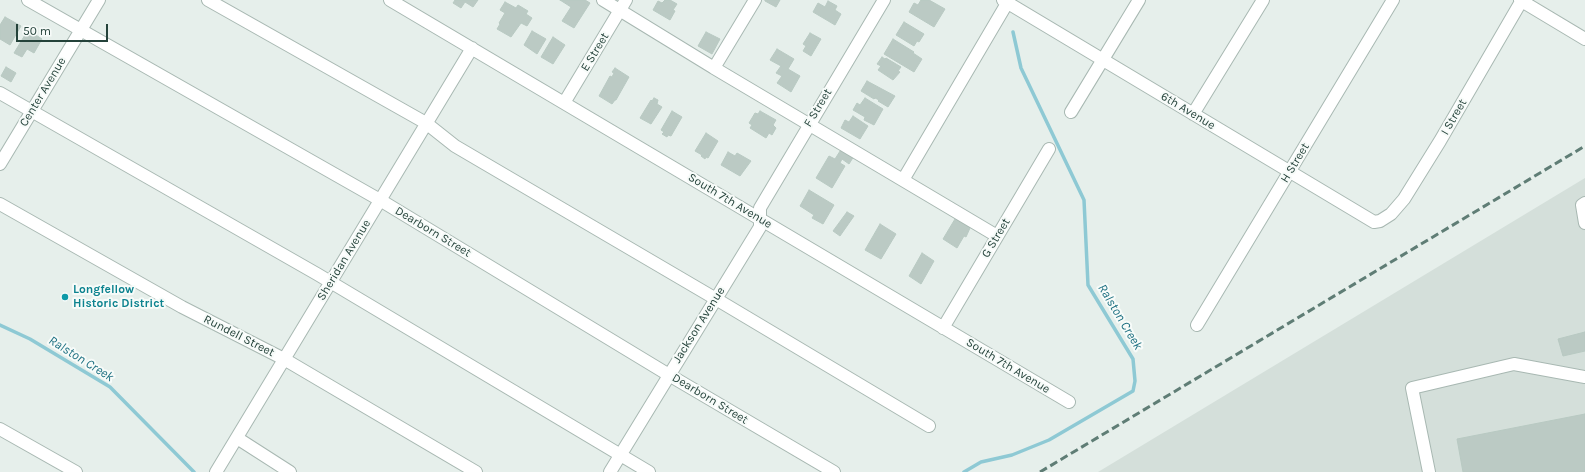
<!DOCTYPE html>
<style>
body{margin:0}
#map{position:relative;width:1585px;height:472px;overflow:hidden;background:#e6efeb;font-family:Karla,sans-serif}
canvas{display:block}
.scale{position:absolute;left:16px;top:24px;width:92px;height:18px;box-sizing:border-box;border:2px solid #24423a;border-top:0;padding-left:5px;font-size:12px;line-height:14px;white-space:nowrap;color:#24423a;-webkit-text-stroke:3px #f7fbf9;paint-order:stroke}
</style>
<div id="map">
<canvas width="1585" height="472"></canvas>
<div class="scale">50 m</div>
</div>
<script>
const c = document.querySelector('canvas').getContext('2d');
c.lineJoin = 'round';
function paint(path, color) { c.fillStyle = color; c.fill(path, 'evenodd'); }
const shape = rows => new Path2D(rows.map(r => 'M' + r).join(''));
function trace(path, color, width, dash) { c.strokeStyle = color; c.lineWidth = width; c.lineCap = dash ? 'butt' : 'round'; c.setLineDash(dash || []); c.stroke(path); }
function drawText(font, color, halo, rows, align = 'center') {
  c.font = font + ' Karla,sans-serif'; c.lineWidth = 4; c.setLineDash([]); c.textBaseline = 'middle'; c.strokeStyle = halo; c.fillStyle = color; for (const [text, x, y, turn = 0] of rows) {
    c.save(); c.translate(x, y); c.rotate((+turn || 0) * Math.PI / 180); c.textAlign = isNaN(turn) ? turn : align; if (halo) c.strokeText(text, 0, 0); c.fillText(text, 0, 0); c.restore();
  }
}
paint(shape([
 [1585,178,1585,472,1098,472]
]), '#d4dfda');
trace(shape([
 [0,325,30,339,110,387,194,472],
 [964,472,981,462,1012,455,1049,440,1133,391,1135,381,1133,359,1088,285,1084,200,1021,68,1013,32]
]), '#8ec9d4', 3.5);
const building = shape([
 [455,0,478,0,473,7,465,2,461,8,453,3,455,0],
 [560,0,585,0,590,3,574,28,562,21,571,7,560,0],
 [665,0,670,0,677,4,673,10,675,11,670,20,653,10,658,1,662,3,665,0],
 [765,0,780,0,776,7,765,1,765,0],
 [921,0,929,0,945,9,934,27,909,12,914,3,918,5,921,0],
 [828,1,837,6,835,10,841,14,835,25,813,12,818,3,825,7,828,1],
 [505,2,516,8,518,5,528,11,526,14,532,18,527,26,521,23,511,37,497,29,500,24,499,23,505,13,500,10,505,2],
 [5,17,21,26,10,45,0,39,0,25,5,17],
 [904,22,924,34,919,42,917,41,914,46,896,35,904,22],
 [28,30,42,39,34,53,27,49,22,57,14,53,28,30],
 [532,31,546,39,537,54,524,45,532,31],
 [706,32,720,39,712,54,698,46,706,32],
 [810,33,821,39,811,56,803,51,806,46,803,44,810,33],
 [553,37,565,45,553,64,541,57,553,37],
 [893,39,914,52,913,53,922,59,914,72,884,54,893,39],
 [777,49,794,59,788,69,800,76,791,92,777,83,782,76,776,73,781,66,770,60,777,49],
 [882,57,885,59,886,58,901,67,898,71,900,72,893,80,878,70,881,66,877,64,882,57],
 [6,67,16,73,11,82,1,76,6,67],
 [615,68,629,77,616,100,615,100,612,104,599,96,610,76,612,77,614,73,612,72,615,68],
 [867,81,895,96,888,107,878,101,879,100,875,98,874,99,861,91,867,81],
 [654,98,658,100,657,104,662,107,651,124,640,118,651,100,652,101,654,98],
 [865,98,883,109,874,125,864,120,865,117,853,110,857,103,860,105,865,98],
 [672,111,682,117,671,136,668,135,667,137,662,134,664,132,661,130,672,111],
 [760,111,776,120,773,125,776,128,772,135,769,133,766,138,750,128,752,125,749,123,755,113,758,114,760,111],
 [853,116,868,126,860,139,841,128,845,120,849,122,853,116],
 [706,133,718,141,708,158,706,157,705,159,701,156,702,155,695,151,706,133],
 [842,148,854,156,849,164,842,159,840,163,845,166,832,188,816,178,829,156,835,159,842,148],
 [728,152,735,156,737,153,751,161,740,176,721,165,728,152],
 [809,190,834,205,823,224,812,218,814,215,800,206,809,190],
 [847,212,854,216,840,236,833,231,847,212],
 [955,219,970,228,966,237,964,236,957,248,943,239,955,219],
 [880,224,896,234,881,259,865,250,880,224],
 [922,253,934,261,921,284,909,276,922,253],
 [1585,332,1585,351,1563,356,1558,339,1585,332],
 [1585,414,1585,472,1463,472,1457,439,1585,414]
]);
paint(building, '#bbcac4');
trace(building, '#b8c9c2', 1);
const minor = shape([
 [28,0,380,200,669,375,834,472],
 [208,0,426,123,455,146,716,299,929,426],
 [390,0,1069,402],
 [603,0,714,68,755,0],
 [1003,0,1374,222,1380,221,1391,214,1404,199,1440,141,1522,0],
 [1520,0,1585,39],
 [714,68,997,236],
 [0,93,317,274,649,472],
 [564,103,626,0],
 [1071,112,1139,0],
 [1193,114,1263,0],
 [0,164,99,0],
 [903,180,1009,0],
 [1585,203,1582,205,1585,223],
 [0,204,182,307,284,359,476,472],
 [1197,325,1393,0],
 [943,328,1049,149],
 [0,429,76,472],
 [237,438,290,472],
 [216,472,472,48],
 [610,472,760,227,760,208,884,0],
 [1429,472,1412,388,1514,364,1585,377]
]);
trace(minor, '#a8b8b2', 14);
trace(minor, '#fff', 12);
trace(shape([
 [1040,472,1585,146]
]), '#5f7d75', 3, [8, 4]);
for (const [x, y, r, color] of [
 [65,297,4,"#0f9aa8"]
]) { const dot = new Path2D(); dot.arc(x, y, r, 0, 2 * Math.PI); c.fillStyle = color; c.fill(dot); trace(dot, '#f7fbf9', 1.5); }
drawText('12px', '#24423a', '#f7fbf9', [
 ["E Street",595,52,-59],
 ["Center Avenue",43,92,-59],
 ["F Street",818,108,-59],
 ["6th Avenue",1188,111,31],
 ["I Street",1454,117,-60],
 ["H Street",1295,163,-59],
 ["South 7th Avenue",730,201,31],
 ["Dearborn Street",433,232,31],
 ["G Street",996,238,-59],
 ["Sheridan Avenue",344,260,-59],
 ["Jackson Avenue",699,325,-58],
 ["Rundell Street",239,336,27],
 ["South 7th Avenue",1008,366,31],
 ["Dearborn Street",710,399,31]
]);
drawText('bold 12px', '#0d838f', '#f7fbf9', [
 ["Longfellow",73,290],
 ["Historic District",73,304]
], 'left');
drawText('italic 13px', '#1c6f80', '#f7fbf9', [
 ["Ralston Creek",1120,317,59],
 ["Ralston Creek",81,359,32]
]);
</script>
